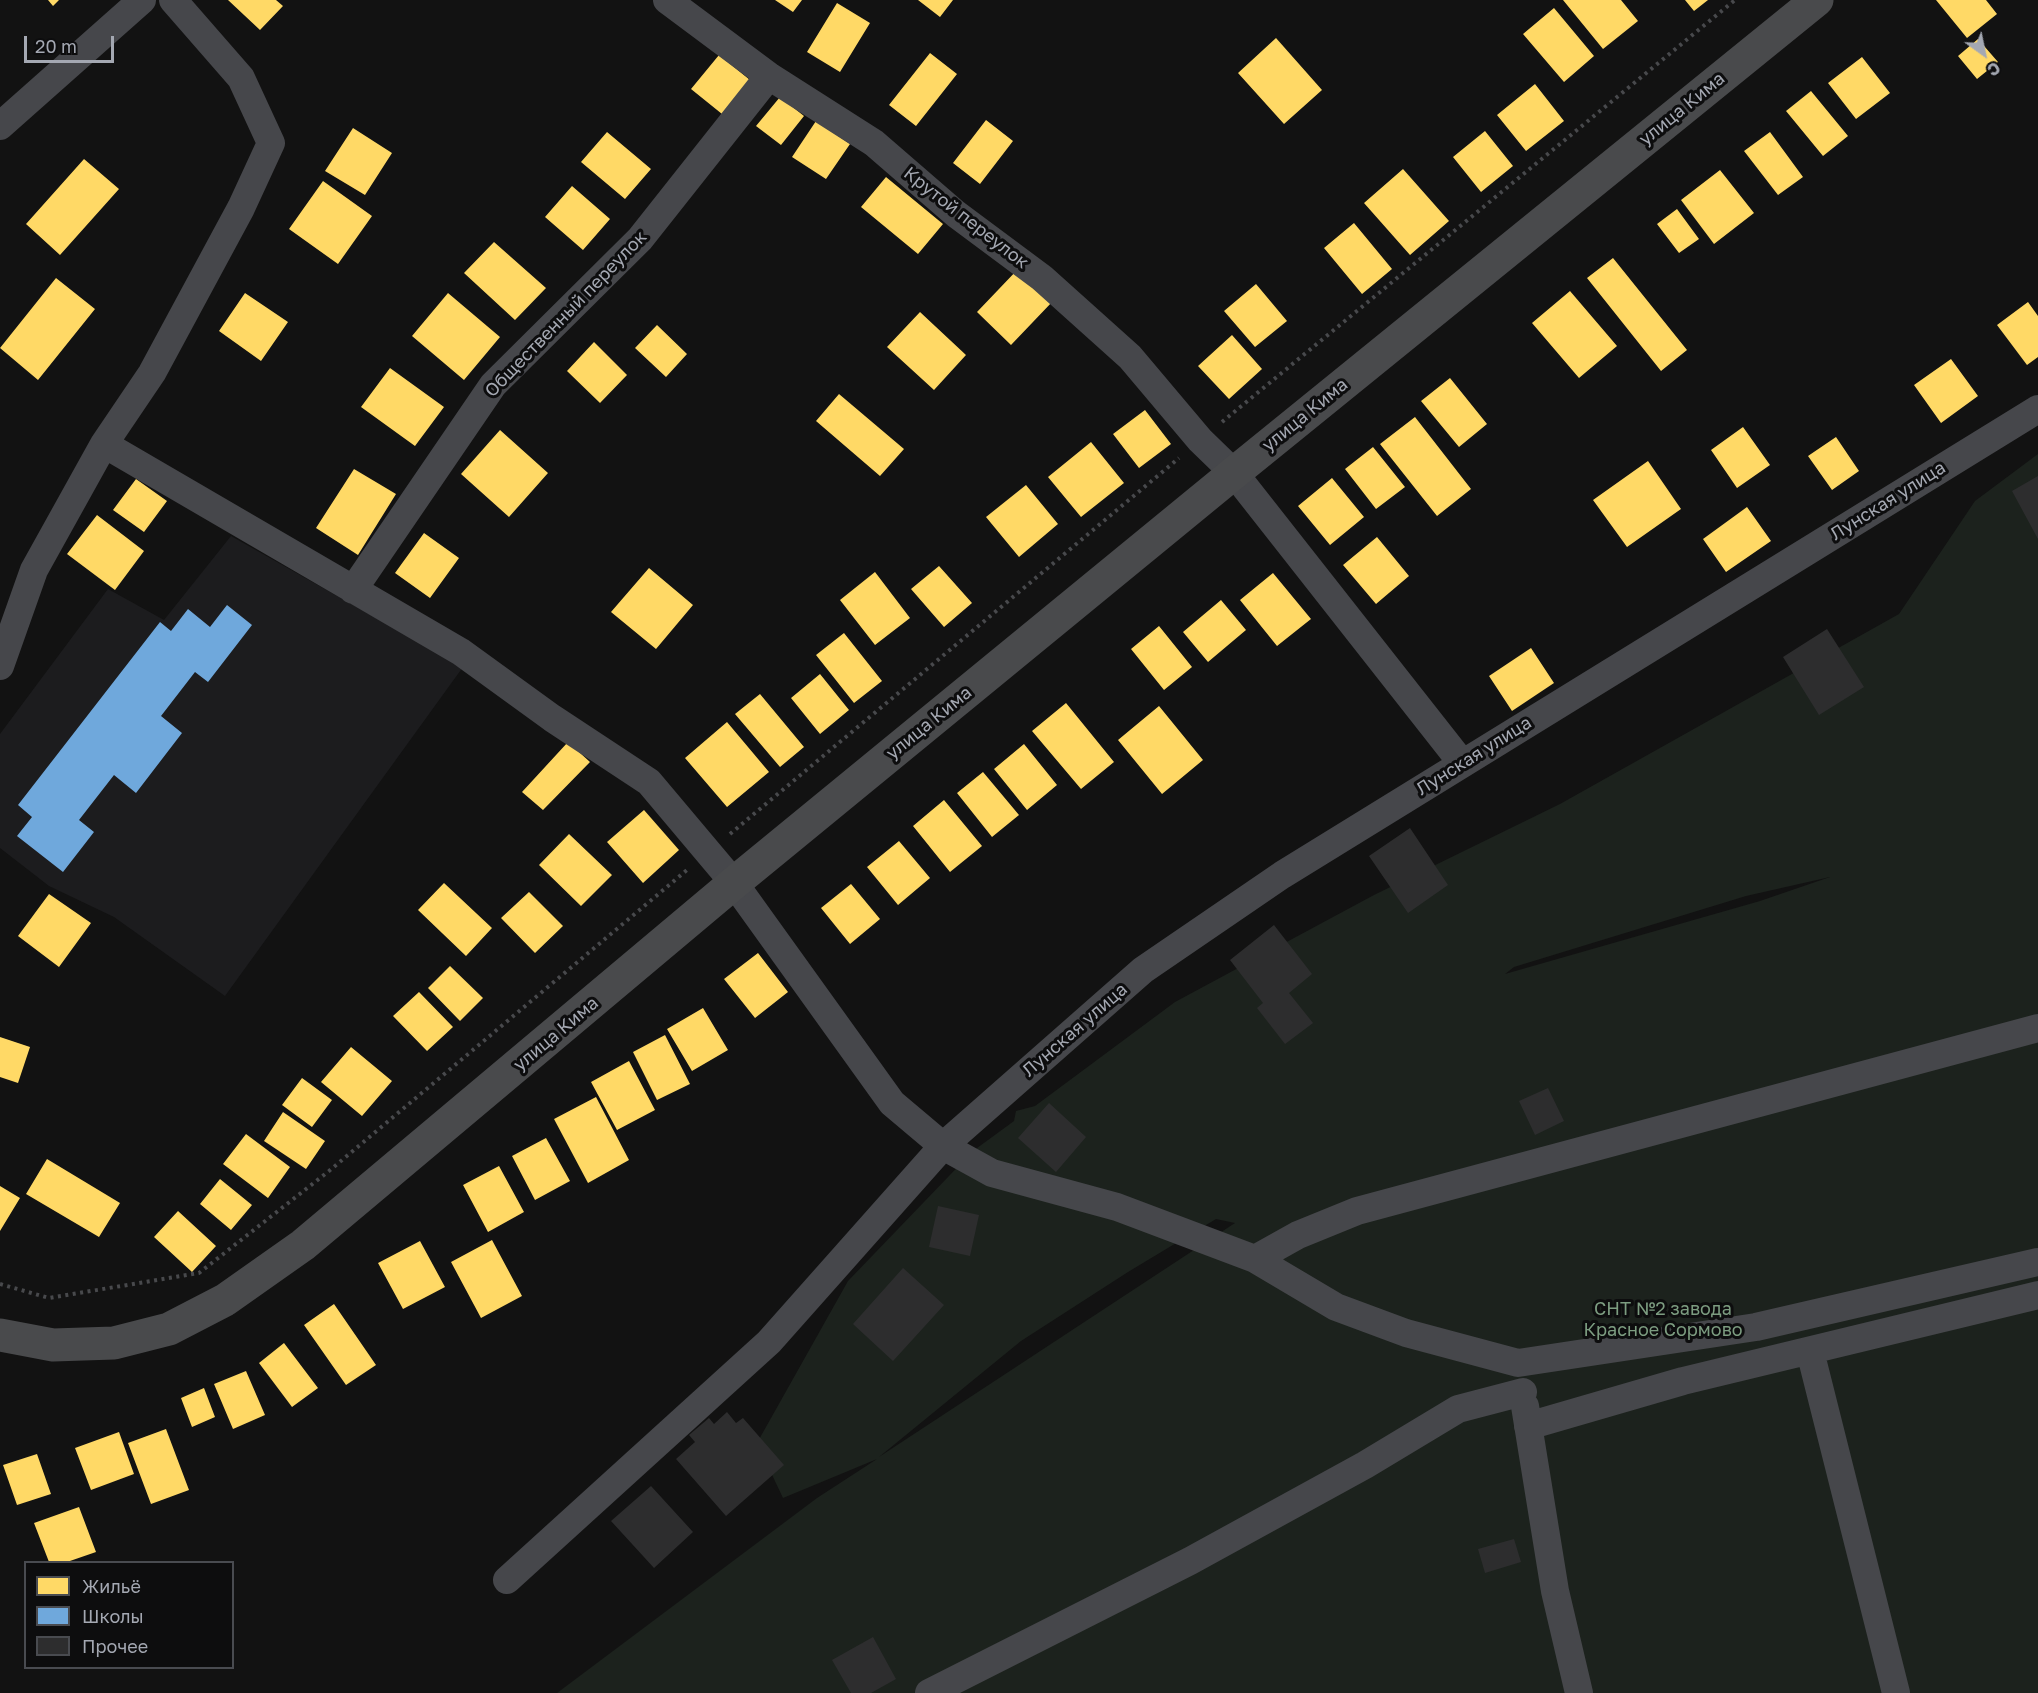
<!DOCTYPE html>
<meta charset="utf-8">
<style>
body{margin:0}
#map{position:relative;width:2038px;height:1693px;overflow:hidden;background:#121212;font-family:"Golos Text",sans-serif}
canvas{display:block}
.legend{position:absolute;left:24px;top:1561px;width:210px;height:108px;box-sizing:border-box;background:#0d0d0e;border:2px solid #494b50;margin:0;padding:8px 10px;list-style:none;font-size:18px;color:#a4a8b2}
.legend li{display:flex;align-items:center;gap:12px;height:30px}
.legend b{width:30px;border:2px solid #494b50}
.north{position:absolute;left:1954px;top:24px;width:60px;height:60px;-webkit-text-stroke:4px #0d0d0e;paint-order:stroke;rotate:147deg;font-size:16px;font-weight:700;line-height:24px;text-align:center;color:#a4a8b2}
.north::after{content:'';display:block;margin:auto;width:21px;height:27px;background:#a4a8b2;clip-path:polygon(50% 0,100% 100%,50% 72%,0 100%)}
.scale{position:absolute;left:24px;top:36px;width:90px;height:27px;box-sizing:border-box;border:3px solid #a4a8b2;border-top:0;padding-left:8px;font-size:18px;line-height:21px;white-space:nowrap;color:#a4a8b2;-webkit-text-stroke:4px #0d0d0e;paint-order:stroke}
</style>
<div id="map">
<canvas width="2038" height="1693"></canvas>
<ul class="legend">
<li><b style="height:16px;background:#ffd966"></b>Жильё</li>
<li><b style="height:16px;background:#6fa8dc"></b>Школы</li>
<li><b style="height:16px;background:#2d2d2e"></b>Прочее</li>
</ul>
<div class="north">С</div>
<div class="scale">20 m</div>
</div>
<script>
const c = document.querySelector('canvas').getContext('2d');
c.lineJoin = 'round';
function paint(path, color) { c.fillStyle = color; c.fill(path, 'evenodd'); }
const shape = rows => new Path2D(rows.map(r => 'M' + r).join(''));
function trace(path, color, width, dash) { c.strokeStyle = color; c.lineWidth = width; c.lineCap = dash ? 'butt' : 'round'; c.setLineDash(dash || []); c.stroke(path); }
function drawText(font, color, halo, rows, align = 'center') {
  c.font = font + ' "Golos Text",sans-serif'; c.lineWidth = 6; c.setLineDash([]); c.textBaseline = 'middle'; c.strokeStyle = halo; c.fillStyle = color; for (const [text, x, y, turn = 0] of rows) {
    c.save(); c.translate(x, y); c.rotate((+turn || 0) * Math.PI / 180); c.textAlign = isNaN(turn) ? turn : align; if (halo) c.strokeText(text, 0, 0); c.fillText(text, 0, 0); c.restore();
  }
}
paint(shape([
 [231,536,463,667,225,996,114,917,49,886,0,848,0,734,108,589,164,620]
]), '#1c1c1e');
paint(shape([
 [2038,454,2038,1693,557,1693,817,1498,877,1459,783,1498,757,1443,848,1281,973,1151,1014,1121,1016,1111,1035,1106,1175,1002,1374,895,1560,804,1899,614,1975,501],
 [1830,877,1760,901,1505,974,1514,967,1746,896],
 [1216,1219,1235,1223,879,1457,1021,1341,1128,1272]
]), '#1c221d');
paint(shape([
 [48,0,59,0,53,6],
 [228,0,276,0,283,6,260,30],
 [775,0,802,0,793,12],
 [918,0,953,0,940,17],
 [1563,0,1621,0,1638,21,1603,49],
 [1685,0,1708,0,1694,11],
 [1936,0,1986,0,1997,14,1967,38],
 [837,3,870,23,840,72,807,52],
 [1554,8,1594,56,1564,82,1523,34],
 [1276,38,1322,90,1284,124,1238,73],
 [1978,39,1998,62,1977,79,1958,56],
 [930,53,957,74,916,126,889,105],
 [719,55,750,80,722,114,691,89],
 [1862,57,1890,93,1856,119,1828,83],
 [1535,84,1564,121,1526,151,1497,115],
 [1811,91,1848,136,1823,156,1786,111],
 [780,97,804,116,781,145,756,126],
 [986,120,1013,141,980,184,953,163],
 [816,121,850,144,826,179,792,157],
 [353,128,392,153,365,195,325,171],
 [1485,131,1513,166,1481,192,1453,157],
 [607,132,651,169,625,199,581,162],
 [1770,132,1803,177,1778,195,1744,151],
 [84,159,119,189,60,255,26,224],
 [1403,169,1449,221,1410,255,1364,203],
 [1720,170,1754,213,1714,244,1681,200],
 [886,177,943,224,918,254,861,207],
 [323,181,372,216,338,264,289,229],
 [572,186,610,219,583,250,545,217],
 [1677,209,1699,239,1679,253,1657,224],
 [1354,223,1392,269,1362,294,1324,248],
 [494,242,546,288,515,320,464,273],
 [1613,258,1687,350,1661,371,1587,278],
 [1019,268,1053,301,1011,345,977,312],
 [56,278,95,309,38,380,0,348],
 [1256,284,1287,321,1255,347,1224,311],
 [1570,291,1617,346,1579,378,1532,323],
 [245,293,288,322,261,361,219,331],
 [448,293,500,337,464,380,412,336],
 [2028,302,2038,316,2038,357,2027,365,1997,325],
 [920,312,966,355,934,390,887,347],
 [657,325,687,354,666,377,635,348],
 [1232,335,1262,369,1229,399,1198,366],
 [594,342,627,375,600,403,567,371],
 [1951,359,1978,396,1941,423,1914,385],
 [390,368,444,407,415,446,361,407],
 [1450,378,1487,424,1459,447,1421,401],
 [839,394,904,449,880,476,816,421],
 [1145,410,1171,444,1139,468,1113,434],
 [1415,417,1471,489,1437,516,1380,444],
 [1743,427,1770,465,1737,488,1711,450],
 [500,430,548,473,509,517,461,474],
 [1836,437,1859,471,1832,490,1808,456],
 [1091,442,1124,483,1081,517,1048,477],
 [1373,447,1405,487,1376,509,1345,469],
 [1648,461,1681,509,1627,547,1593,500],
 [354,469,396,494,358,555,316,528],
 [1332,478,1364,517,1330,545,1298,506],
 [136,479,167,501,144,532,113,510],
 [1026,485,1058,524,1019,557,986,517],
 [1747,507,1771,541,1726,572,1703,539],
 [97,515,144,551,115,590,67,554],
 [424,533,459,558,430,598,395,573],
 [1377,537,1409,576,1376,604,1343,565],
 [939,566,972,603,944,627,911,589],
 [649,568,693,605,656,649,611,612],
 [875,572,910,618,875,645,840,600],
 [1273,573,1311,619,1277,646,1240,600],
 [1221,600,1246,630,1208,662,1183,632],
 [1159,626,1192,667,1164,690,1131,649],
 [844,633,882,681,854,703,816,655],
 [1531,648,1554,683,1512,711,1489,676],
 [820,674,849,710,820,734,791,698],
 [760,694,804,747,780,767,735,714],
 [1066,703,1114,762,1081,789,1032,731],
 [1159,706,1203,760,1162,794,1118,740],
 [727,722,769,772,727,807,685,758],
 [568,742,590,762,543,810,522,792],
 [1024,744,1057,785,1027,810,994,769],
 [983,772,1019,815,992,837,957,793],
 [944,800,982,846,950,872,913,826],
 [644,810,679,850,643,883,607,842],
 [569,834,612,875,581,906,539,865],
 [899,841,930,878,898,905,867,867],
 [444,883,492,928,466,956,418,910],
 [851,884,880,919,850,944,821,908],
 [529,892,563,926,535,953,501,918],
 [49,894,91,923,59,967,18,936],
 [758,953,788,992,755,1018,724,979],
 [450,966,483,998,460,1021,428,988],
 [419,992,453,1027,427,1051,393,1016],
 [703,1008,728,1050,692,1071,667,1029],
 [665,1035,690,1084,657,1100,633,1052],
 [0,1037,30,1047,18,1083,0,1077],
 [351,1047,392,1081,362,1116,321,1082],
 [629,1061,655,1110,617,1130,591,1082],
 [302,1078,332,1100,312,1127,282,1105],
 [596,1097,629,1160,588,1183,554,1119],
 [283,1112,325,1141,306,1169,264,1141],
 [246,1134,290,1167,268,1198,223,1164],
 [546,1138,570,1181,535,1200,512,1156],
 [47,1159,120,1203,99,1237,26,1194],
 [499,1166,524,1212,488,1232,463,1185],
 [220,1179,252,1205,231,1230,200,1204],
 [0,1186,20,1198,0,1231],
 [178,1211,216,1246,192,1272,154,1237],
 [492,1240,522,1296,481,1318,451,1262],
 [420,1241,445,1287,403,1309,378,1263],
 [334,1304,376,1365,346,1385,304,1325],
 [284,1343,318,1388,292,1407,259,1363],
 [246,1371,265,1415,233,1429,214,1384],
 [204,1388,215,1417,192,1427,181,1398],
 [166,1429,189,1490,151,1504,128,1443],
 [119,1432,134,1474,91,1490,75,1448],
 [37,1454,51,1494,17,1505,3,1465],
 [79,1507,96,1552,67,1562,49,1562,34,1523]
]), '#ffd966');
paint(shape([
 [227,605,252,625,208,682,195,672,161,716,182,733,136,793,114,775,79,820,94,832,63,872,17,836,32,817,18,805,160,622,171,631,188,609,210,627]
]), '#6fa8dc');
paint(shape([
 [2038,476,2038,539,2012,491],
 [1827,629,1864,687,1819,715,1783,657],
 [1410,828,1448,885,1408,913,1369,856],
 [1274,925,1312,974,1289,993,1313,1023,1285,1044,1257,1008,1263,1003,1230,960],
 [1548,1088,1564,1121,1535,1135,1519,1101],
 [1049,1103,1086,1137,1056,1172,1018,1138],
 [938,1206,979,1215,970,1256,929,1247],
 [903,1268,944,1305,893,1361,853,1324],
 [727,1412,736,1423,743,1418,784,1465,726,1516,676,1459,695,1442,689,1435,709,1418,714,1424],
 [651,1486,693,1532,654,1568,611,1521],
 [1514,1539,1521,1562,1485,1573,1478,1549],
 [873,1637,896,1679,871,1693,851,1693,832,1660]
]), '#2d2d2e');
trace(shape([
 [1222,422,1735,0],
 [730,834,1179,458],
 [0,1284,49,1298,199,1273,329,1171,687,870]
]), '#48494c', 4, [3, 4.5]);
trace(shape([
 [667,0,769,76,874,143,956,214,1042,278,1130,357,1200,440,1234,473,1462,763],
 [0,126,142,0],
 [104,444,461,652,552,718,649,782,734,883,892,1103,943,1146,992,1173,1117,1207,1255,1259,1336,1307,1406,1333,1518,1363,1756,1327,2038,1262],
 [353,590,493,385,640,239,769,76],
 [0,666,34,570,104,444,152,373,241,208,271,143,241,78,173,0],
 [1255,1259,1298,1235,1357,1211,2038,1028],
 [1810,1351,1896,1693],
 [1525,1406,1555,1591,1579,1693],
 [1528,1426,1683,1381,2038,1295],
 [507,1580,769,1342,943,1146,1143,970,1282,875,2038,409],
 [929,1693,1190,1561,1365,1465,1458,1409,1523,1392]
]), '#46474b', 28);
trace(shape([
 [0,1335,53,1345,114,1343,169,1329,225,1300,303,1245,734,883,1234,473,1817,0]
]), '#494a4c', 33);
drawText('18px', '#a4a8b2', '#0d0d0e', [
 ["улица Кима",1682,109,-39],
 ["Крутой переулок",966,218,38],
 ["Общественный переулок",566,314,-46],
 ["улица Кима",1305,415,-39],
 ["Лунская улица",1888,501,-32],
 ["улица Кима",929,723,-39],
 ["Лунская улица",1474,756,-32],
 ["Лунская улица",1075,1030,-41],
 ["улица Кима",556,1034,-40]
]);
drawText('18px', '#7c9c80', '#0d0d0e', [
 ["СНТ №2 завода",1663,1309],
 ["Красное Сормово",1663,1330]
]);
</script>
